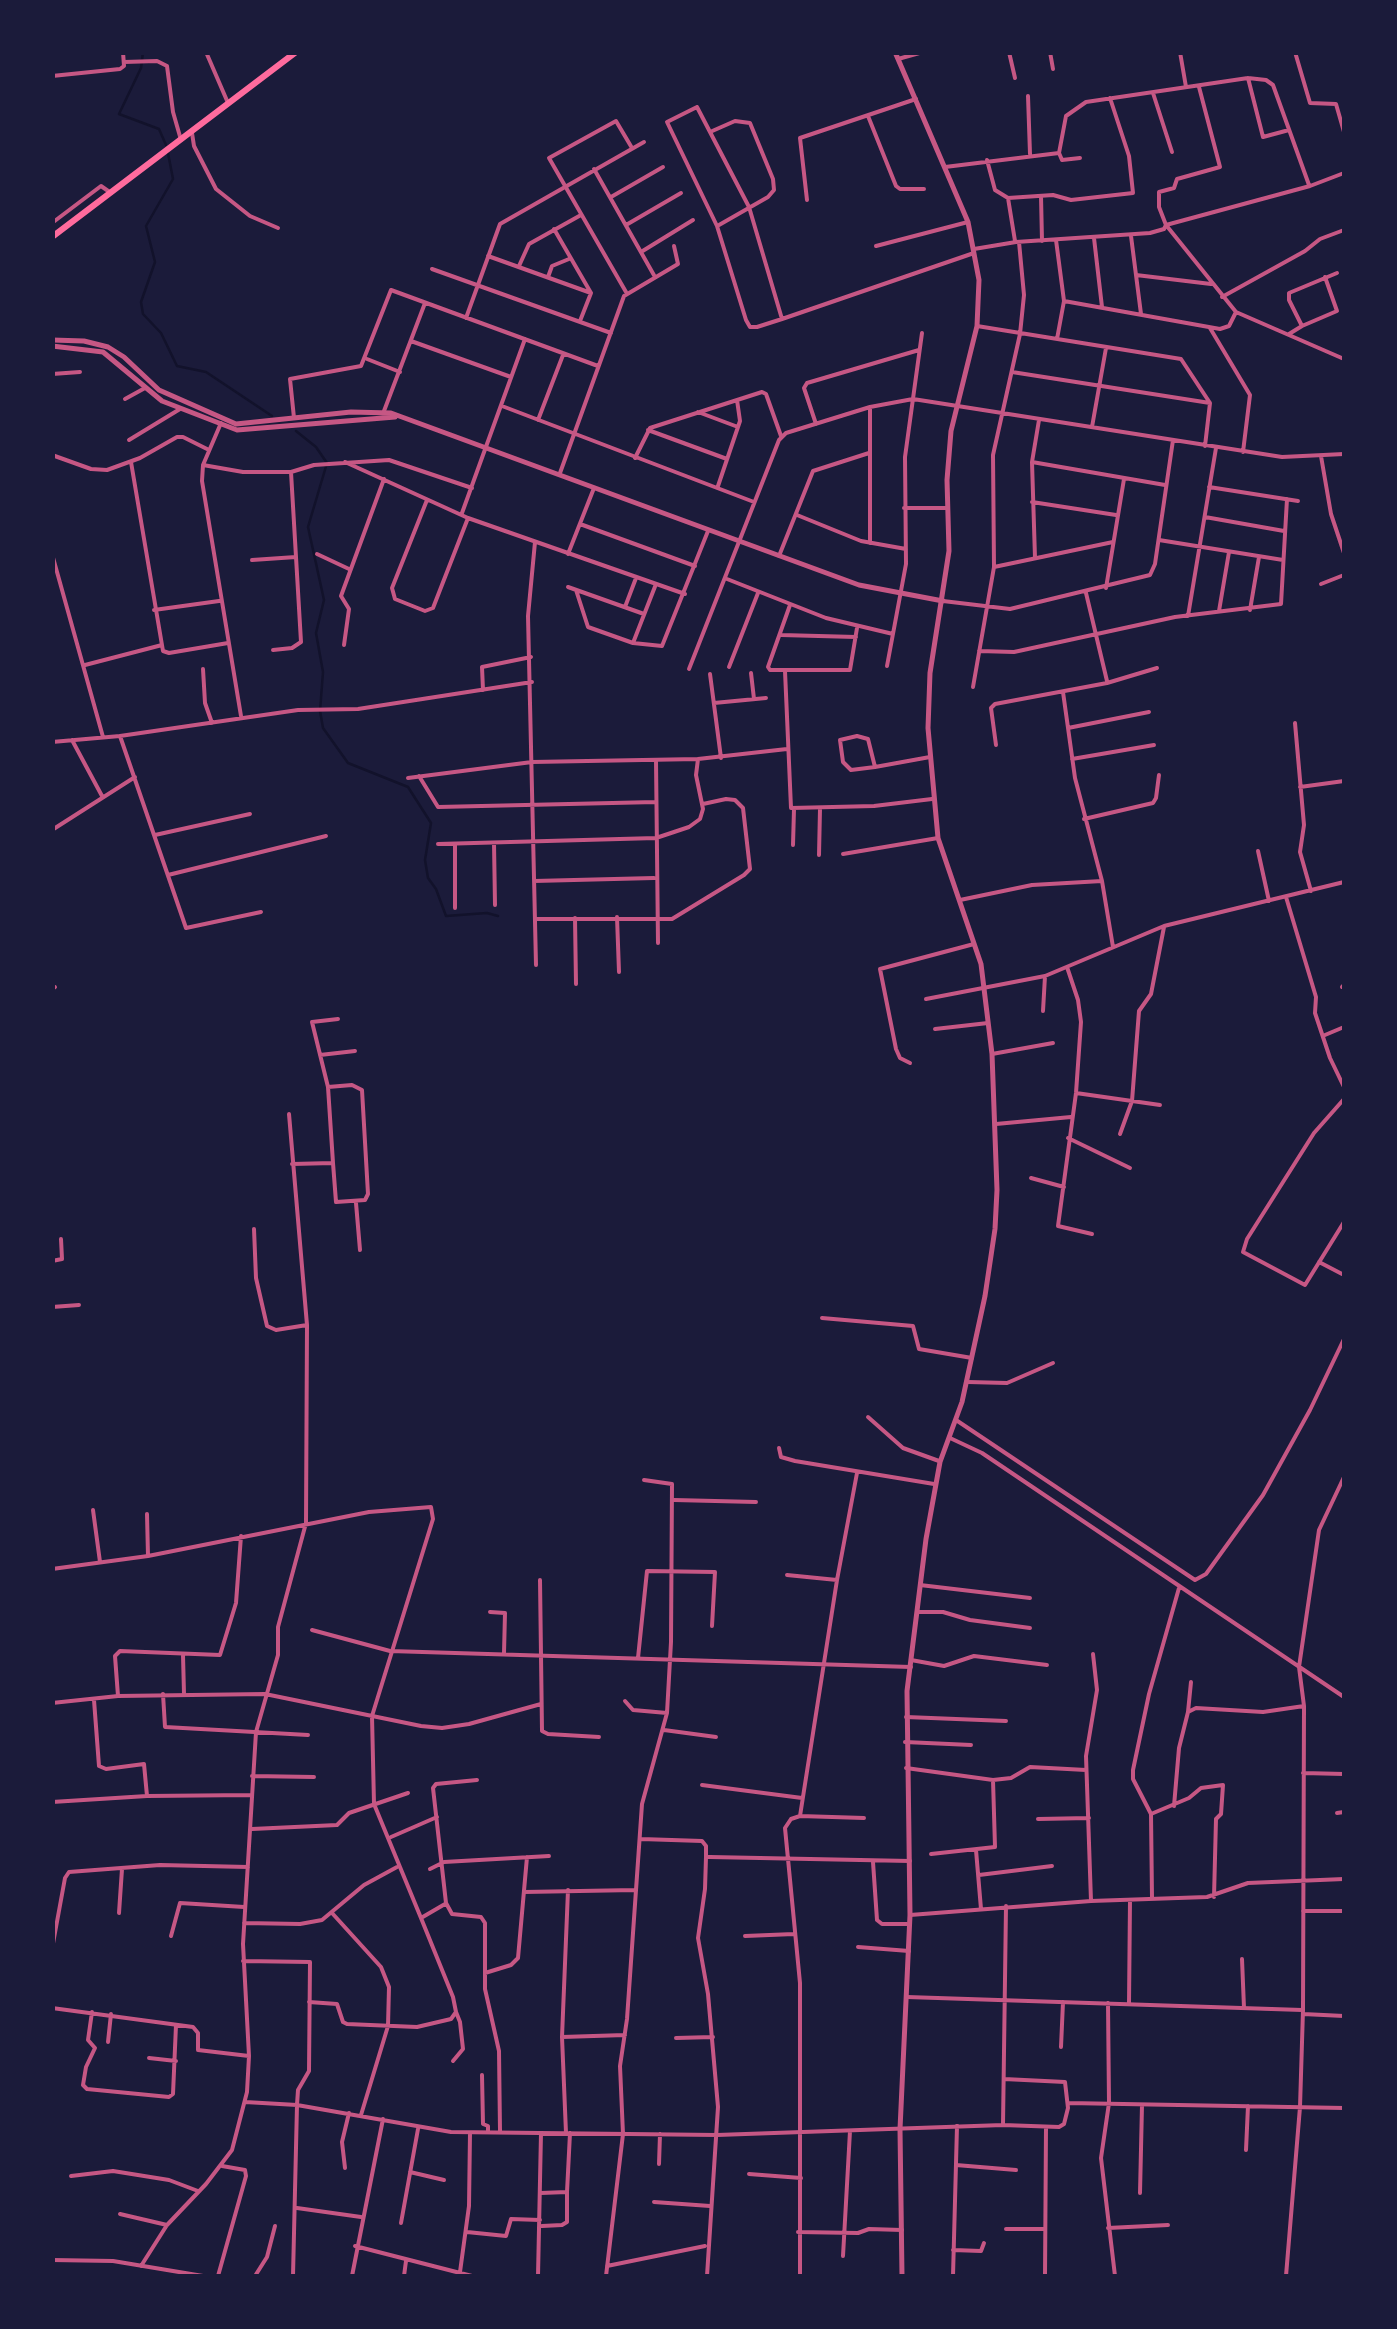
<!DOCTYPE html>
<style>
body{margin:0}
#map{position:relative;width:1397px;height:2329px;overflow:hidden;background:#1b1b3a;font-family:Signika,sans-serif}
canvas{display:block}
.frame{position:absolute;inset:0;border:55px solid #1b1b3a;pointer-events:none}
</style>
<div id="map">
<canvas width="1397" height="2329"></canvas>
<div class="frame"></div>
</div>
<script>
const c = document.querySelector('canvas').getContext('2d');
c.lineJoin = 'round';
const shape = rows => new Path2D(rows.map(r => 'M' + r).join(''));
function trace(path, color, width, dash) { c.strokeStyle = color; c.lineWidth = width; c.lineCap = dash ? 'butt' : 'round'; c.setLineDash(dash || []); c.stroke(path); }
trace(shape([
 [143,52,141,68,119,114,159,129,166,145],
 [168,153,173,179,146,226,155,262,141,302,143,314,161,333,177,366,206,372,272,416],
 [296,431,316,447,327,463,308,527,324,600,316,633,323,672,320,711,323,728,348,763,408,787,431,823,425,860,428,878,436,889,446,916,487,913,498,916]
]), '#12122b', 2.5);
trace(shape([
 [206,52,228,103],
 [1009,52,1015,78],
 [1050,52,1053,69],
 [1180,52,1186,87],
 [1295,52,1310,103,1336,104,1344,132],
 [898,59,923,52],
 [124,62,157,61,167,66,173,112,181,140],
 [52,76,120,69,124,66,123,52],
 [1248,78,1263,137,1289,130],
 [1199,87,1220,167,1177,179,1174,188,1159,192,1159,207,1166,225,1236,312,1344,359],
 [1153,93,1172,152],
 [1028,96,1030,154],
 [697,107,749,207,782,319,757,327,750,327,746,320,717,226,667,122,697,107],
 [868,116,896,186,900,189,924,189],
 [710,132,735,121,750,123,773,179,774,190,768,197,719,225],
 [192,133,194,146,216,189,250,216,278,228],
 [1059,153,1066,116,1086,102,1248,78,1266,80,1273,85,1309,185],
 [1059,153,1062,160,1080,158],
 [987,160,995,190,1008,198,1015,241],
 [945,167,1059,153],
 [594,169,655,277],
 [1041,196,1042,241],
 [611,197,663,167],
 [1008,198,1053,195,1071,200,1133,193,1129,156,1110,98],
 [807,200,800,138,916,99],
 [52,223,101,186,111,193],
 [626,225,681,193],
 [554,229,591,293,580,321],
 [1131,236,1141,314],
 [1094,238,1102,307],
 [1056,240,1064,301,1057,339],
 [876,246,968,222],
 [974,249,1016,242,1150,233,1164,229,1166,225,1310,186,1344,173],
 [641,252,693,220],
 [488,256,591,293],
 [519,266,529,244,581,215],
 [432,269,611,333],
 [1136,275,1211,284],
 [548,277,552,266,569,259],
 [626,292,549,158,616,121,632,148],
 [1222,297,1305,251,1320,239,1344,230],
 [1064,301,1220,329,1229,326,1236,312],
 [466,318,500,224,644,142],
 [782,319,974,253],
 [977,326,1181,359,1210,403,1205,446],
 [1302,326,1337,311,1325,277],
 [1210,328,1250,395,1243,452],
 [1289,334,1302,326,1289,300,1289,293,1337,273],
 [411,341,511,377],
 [367,359,400,372],
 [1012,372,1210,403],
 [52,374,80,372],
 [125,399,145,388],
 [502,406,754,502],
 [384,411,425,303],
 [698,412,738,427],
 [294,418,290,379,361,366,391,290,598,366],
 [538,420,563,355],
 [221,423,203,465,202,481,241,716],
 [816,424,804,388,807,383,919,350],
 [1092,427,1106,348],
 [648,430,727,459],
 [129,440,180,409],
 [52,455,91,469,107,470,140,458,177,437,183,437,209,450],
 [1321,456,1331,514,1344,553],
 [635,458,650,428,762,392,766,394,781,436],
 [131,462,163,651,169,653,228,643],
 [345,462,468,518,685,594],
 [1032,462,1165,485],
 [203,465,243,472,291,472,314,465,389,460,472,488],
 [560,473,624,296,678,264,674,246],
 [718,486,740,421,737,400],
 [1209,487,1298,501],
 [427,500,392,588,395,599,425,611,433,608,468,518],
 [1032,502,1116,515],
 [904,508,948,508],
 [462,513,525,339],
 [797,515,861,541,906,549],
 [1205,517,1284,531],
 [580,524,695,566],
 [1159,540,1283,560],
 [535,542,528,616,536,965],
 [870,543,870,408],
 [52,554,103,737],
 [317,554,349,569],
 [568,554,594,488],
 [779,556,813,471,869,453],
 [1035,558,1032,462,1039,420],
 [252,560,296,557],
 [994,567,1113,542],
 [727,579,826,618,893,634],
 [1321,584,1344,575],
 [568,587,644,614],
 [1106,588,1124,479],
 [576,590,588,627,633,643,662,646,708,531],
 [1086,593,1107,681],
 [943,601,1010,609,1150,575,1155,564,1173,440],
 [790,605,768,667,770,670,850,670,857,628],
 [625,607,636,578],
 [154,610,219,601],
 [1250,610,1259,557],
 [1219,611,1229,552],
 [1188,616,1216,448],
 [781,635,856,637],
 [633,643,656,584],
 [344,645,349,609,341,596,384,479],
 [273,650,292,648,301,642,291,472],
 [979,651,1014,652,1175,617,1281,604,1287,499],
 [85,665,162,645],
 [887,666,906,564,905,457,922,333],
 [729,667,758,593],
 [203,669,205,703,212,723],
 [689,669,779,440,786,433,870,407,913,399,1282,457,1344,454],
 [785,671,791,808,874,806,932,799],
 [751,673,754,699],
 [710,674,721,758],
 [973,687,994,567,993,455,1020,334,1024,295,1019,242],
 [483,690,482,667,531,657],
 [1063,692,1075,778,1102,881,1113,947],
 [714,703,766,698],
 [1295,723,1304,825,1300,852,1311,891],
 [1068,728,1149,712],
 [120,736,186,928,261,912],
 [72,740,102,796],
 [52,742,120,736,298,710,358,709,532,682],
 [996,745,991,708,995,704,1107,683,1157,668],
 [1072,759,1154,745],
 [656,760,658,943],
 [875,767,868,739,857,736,840,740,843,762,851,770,875,767,930,757],
 [419,776,438,807,656,802],
 [408,778,532,762,698,759],
 [1300,787,1344,781],
 [1084,819,1153,803,1156,798,1159,775],
 [52,830,135,777],
 [155,835,250,814],
 [494,843,495,905],
 [438,844,656,838,689,827,700,819,703,809,696,775,698,759,787,749],
 [455,844,455,908],
 [793,845,794,809],
 [1258,851,1269,901],
 [843,854,938,838],
 [819,855,820,809],
 [168,875,326,836],
 [534,881,654,878],
 [1286,897,1316,997,1315,1013,1330,1058,1344,1087],
 [960,900,1032,885,1102,881],
 [617,917,619,972],
 [575,918,576,984],
 [535,919,672,919,744,875,750,869,743,808,735,800,726,799,703,804],
 [1067,967,1078,1000,1081,1022,1076,1093,1058,1226,1092,1234],
 [1342,987,1344,985],
 [52,989,55,987],
 [926,999,1045,976,1164,926,1344,882],
 [1043,1011,1045,976],
 [935,1029,988,1023],
 [1325,1035,1344,1027],
 [992,1054,1053,1043],
 [320,1055,355,1051],
 [910,1063,900,1058,896,1049,880,969,974,944],
 [328,1087,352,1085,362,1090,368,1194,365,1200,336,1202,333,1163],
 [1076,1093,1160,1105],
 [1344,1099,1314,1133,1247,1239,1243,1252,1305,1285,1344,1222],
 [996,1124,1071,1117],
 [1120,1134,1132,1101,1139,1011,1151,994,1164,927],
 [1068,1138,1130,1168],
 [292,1164,333,1163,328,1087,312,1022,338,1019],
 [1031,1178,1064,1187],
 [356,1203,360,1250],
 [254,1229,256,1278,267,1326,276,1330,307,1325],
 [52,1261,62,1259,61,1239],
 [1319,1262,1344,1275],
 [52,1307,79,1305],
 [822,1318,913,1326,919,1349,972,1358],
 [968,1382,1007,1383,1053,1363],
 [868,1417,903,1448,939,1461],
 [956,1420,1195,1580,1206,1574,1263,1495,1310,1410,1344,1339],
 [950,1438,982,1453,1344,1697],
 [779,1448,781,1457,795,1461,934,1484],
 [674,1500,756,1502],
 [93,1510,100,1562],
 [147,1514,148,1556],
 [52,1569,148,1556,369,1512,431,1507,433,1519,372,1716,374,1804,421,1918],
 [787,1575,837,1580],
 [540,1580,542,1731,548,1734,599,1737],
 [920,1585,1030,1598],
 [490,1612,505,1613,504,1653],
 [917,1612,943,1612,970,1620,1030,1628],
 [312,1630,390,1651,911,1667],
 [183,1655,184,1694],
 [638,1658,647,1571,715,1572,712,1626],
 [911,1660,944,1666,974,1656,1047,1665],
 [163,1694,165,1727,308,1735],
 [118,1696,115,1656,120,1651,220,1655,236,1603,241,1536],
 [94,1700,99,1766,106,1769,144,1764,147,1796],
 [625,1701,633,1710,667,1713],
 [52,1703,118,1696,265,1694,421,1726,442,1728,469,1724,541,1704],
 [1188,1712,1196,1708,1263,1712,1304,1706],
 [906,1717,1006,1721],
 [664,1730,716,1737],
 [905,1742,971,1745],
 [906,1768,993,1780,1011,1778,1030,1767,1086,1770],
 [1303,1773,1344,1774],
 [252,1776,314,1777],
 [477,1780,436,1784,433,1788,446,1903,452,1914,481,1917,485,1923,485,1989,499,2051,500,2131],
 [702,1785,802,1798],
 [52,1802,147,1796,251,1795],
 [1174,1806,1179,1748,1188,1712,1191,1682],
 [1337,1813,1344,1812],
 [1151,1814,1189,1798,1201,1788,1223,1785,1221,1814,1216,1819,1214,1897],
 [800,1816,864,1818],
 [1038,1819,1089,1818],
 [252,1829,337,1825,349,1813,408,1793],
 [391,1837,437,1817],
 [641,1839,702,1841,706,1846,706,1857,710,1857,910,1861],
 [976,1850,981,1909],
 [931,1854,995,1847,993,1780],
 [706,1857,705,1889,698,1938,708,1994,718,2107,707,2276],
 [873,1862,877,1920,882,1924,907,1924],
 [430,1869,444,1862,549,1856],
 [979,1875,1052,1866],
 [524,1892,635,1890],
 [1152,1898,1151,1814,1133,1779,1133,1770,1149,1694,1179,1588],
 [1091,1901,1086,1756,1097,1690,1093,1654],
 [1303,1911,1344,1911],
 [119,1913,122,1869],
 [332,1913,381,1967,389,1987,388,2026,361,2115],
 [910,1915,1091,1901,1207,1897,1248,1883,1344,1879],
 [244,1923,300,1924,322,1920,364,1885,397,1867],
 [171,1936,180,1903,244,1907],
 [745,1936,794,1934],
 [858,1947,909,1951],
 [52,1949,65,1878,69,1872,160,1865,248,1867],
 [1242,1959,1244,2008],
 [243,1961,310,1962,309,2071,298,2090,297,2105,293,2276],
 [485,1973,511,1965,518,1958,527,1857],
 [907,1997,1302,2010],
 [309,2002,337,2004,343,2022,347,2024,417,2027,451,2019,456,2012,453,1997,421,1918,445,1904],
 [1108,2003,1109,2103,1101,2158,1115,2276],
 [1129,2004,1130,1900],
 [52,2008,193,2027,198,2033,198,2050,249,2056],
 [92,2012,88,2040,95,2048,86,2067,83,2085,87,2089,169,2097,173,2094,176,2025],
 [1303,2014,1344,2016],
 [562,2037,625,2035],
 [676,2038,713,2037],
 [108,2042,111,2014],
 [1061,2047,1063,2002],
 [149,2058,176,2061],
 [453,2061,463,2049,460,2022,456,2012],
 [482,2075,483,2124,488,2126,488,2132],
 [245,2102,297,2105,451,2132,717,2135,1003,2125,1059,2127,1064,2124,1068,2108,1065,2082,1004,2079],
 [1068,2103,1344,2108],
 [1003,2125,1006,1906],
 [566,2133,562,2037,568,1890],
 [1246,2150,1248,2106],
 [659,2164,660,2134],
 [956,2165,1016,2170],
 [345,2168,342,2142,349,2113],
 [410,2172,444,2180],
 [749,2174,801,2178],
 [71,2176,113,2171,169,2180,198,2191],
 [541,2193,567,2192,570,2133],
 [1140,2193,1142,2105],
 [654,2202,710,2206],
 [297,2208,361,2217],
 [120,2214,167,2225],
 [401,2223,418,2129],
 [542,2226,562,2225,567,2222,567,2192],
 [1108,2228,1168,2225],
 [1006,2229,1045,2229],
 [467,2232,506,2236,511,2219,540,2220],
 [798,2232,858,2233,869,2229,902,2230],
 [355,2246,472,2276],
 [953,2250,981,2251,984,2243],
 [843,2256,850,2131],
 [52,2260,113,2261,203,2276],
 [141,2266,167,2225,206,2184,232,2150,247,2092,249,2056,243,1944,256,1732,278,1655,278,1627,306,1523,307,1325,289,1114],
 [607,2266,705,2246],
 [460,2272,469,2206,470,2133],
 [218,2276,246,2176,245,2170,222,2166],
 [255,2276,267,2257,275,2226],
 [352,2276,383,2119],
 [404,2276,406,2261],
 [538,2276,541,2133],
 [606,2276,623,2134,620,2066,627,2019,642,1804,667,1713,671,1642,672,1484,644,1480],
 [800,2276,800,1983,785,1828,791,1819,800,1816,837,1580,857,1473],
 [953,2276,957,2126],
 [1045,2276,1046,2127],
 [1286,2276,1300,2107,1303,2010,1304,1706,1299,1667,1319,1530,1344,1477]
]), '#c65784', 4);
trace(shape([
 [895,52,968,222,979,280,977,326,951,431,947,480,949,551,930,673,928,728,938,838,981,964,992,1054,997,1190,995,1229,985,1296,962,1402,940,1462,926,1539,907,1691,910,1915,900,2129,902,2276],
 [52,340,84,341,108,347,124,357,159,390,236,424,351,412,391,413,859,585,943,601],
 [52,346,103,352,162,401,237,430,395,417]
]), '#c65784', 5);
trace(shape([
 [52,237,296,52]
]), '#ff6b9d', 6);
</script>
